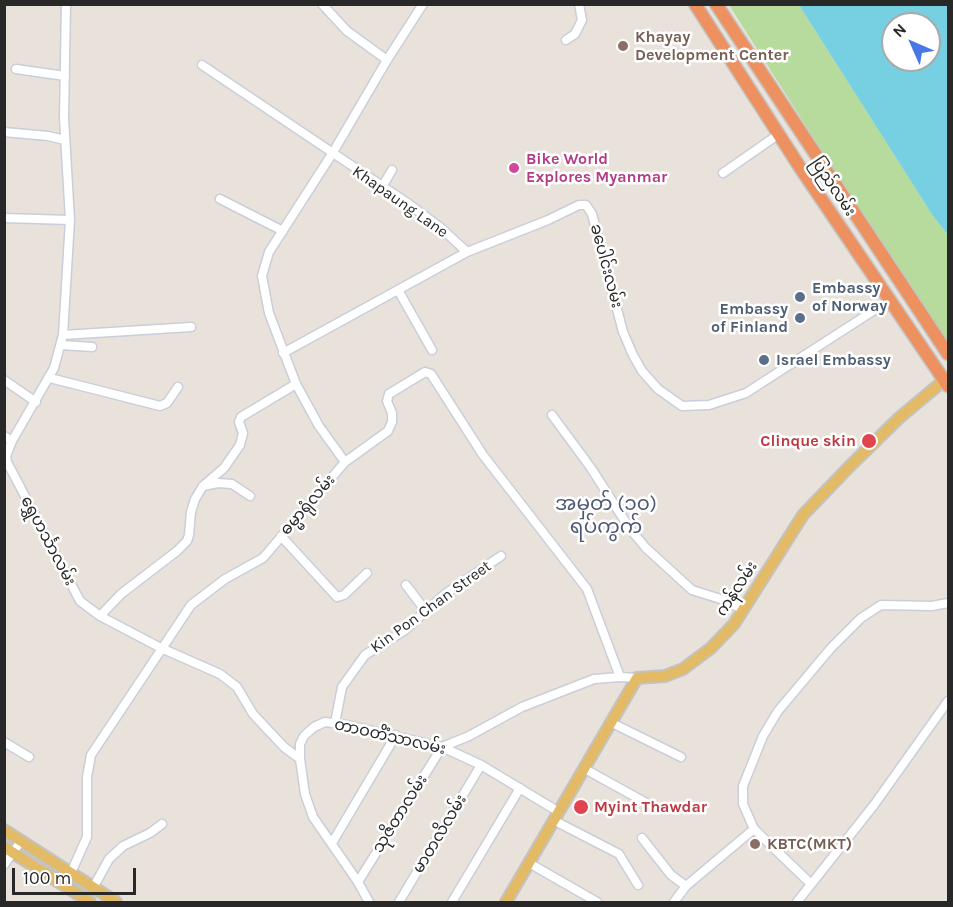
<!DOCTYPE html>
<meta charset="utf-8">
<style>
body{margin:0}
#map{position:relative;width:953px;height:907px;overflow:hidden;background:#e9e2db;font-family:Karla,sans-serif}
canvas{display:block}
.frame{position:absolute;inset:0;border:6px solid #282828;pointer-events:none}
.north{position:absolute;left:881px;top:12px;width:60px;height:60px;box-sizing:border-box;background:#fff;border:2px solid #a9a9a9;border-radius:50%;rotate:315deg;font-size:16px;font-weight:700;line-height:24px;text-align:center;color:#282828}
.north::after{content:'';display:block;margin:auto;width:21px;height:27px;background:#4976e8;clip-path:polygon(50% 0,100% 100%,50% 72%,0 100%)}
.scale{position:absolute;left:12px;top:868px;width:124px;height:27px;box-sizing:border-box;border:3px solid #282828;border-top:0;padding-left:8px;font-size:18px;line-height:21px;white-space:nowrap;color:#282828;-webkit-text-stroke:4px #fff;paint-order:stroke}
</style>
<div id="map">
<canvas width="953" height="907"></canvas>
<div class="frame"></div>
<div class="north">N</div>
<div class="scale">100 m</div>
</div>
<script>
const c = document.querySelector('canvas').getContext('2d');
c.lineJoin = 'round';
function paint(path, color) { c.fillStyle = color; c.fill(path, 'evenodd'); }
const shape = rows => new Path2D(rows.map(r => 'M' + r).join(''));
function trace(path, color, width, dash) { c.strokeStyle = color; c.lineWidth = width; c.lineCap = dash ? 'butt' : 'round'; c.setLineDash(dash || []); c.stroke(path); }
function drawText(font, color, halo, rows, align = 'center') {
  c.font = font + ' Karla,"Noto Sans Myanmar",sans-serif'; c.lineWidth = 5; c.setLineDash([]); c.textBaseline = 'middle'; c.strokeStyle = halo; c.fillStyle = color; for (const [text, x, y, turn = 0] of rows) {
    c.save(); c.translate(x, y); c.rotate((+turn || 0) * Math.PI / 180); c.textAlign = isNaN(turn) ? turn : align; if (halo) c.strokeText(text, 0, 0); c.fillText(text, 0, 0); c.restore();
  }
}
paint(shape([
 [729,5,799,5,933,216,948,235,948,341,899,272]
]), '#b7db9c');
paint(shape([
 [799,5,948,5,948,235,933,216],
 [893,24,929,24,929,60,893,60]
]), '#77d0e2');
const minor = shape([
 [66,4,64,118,70,220,63,335,54,368,12,441,6,456,7,462,80,601,100,616,161,648,220,674,237,687,253,714,284,747,300,759],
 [322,4,347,31,387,60],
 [566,40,575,34,582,20,579,4],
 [202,65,406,202,441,228,467,252],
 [16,69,65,76],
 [4,132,48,136,65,140],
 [723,173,779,134],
 [382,187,392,170],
 [220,199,283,231],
 [4,218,70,220],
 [398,290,432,350],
 [63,335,191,327],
 [61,345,92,347],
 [283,353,467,252,548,220,579,205,586,205,592,214,623,332,633,355,642,371,658,389,682,406,709,405,746,393,890,300],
 [50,378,160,406,167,403,178,387],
 [4,380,36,402],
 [552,415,591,468,630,529,646,548,692,590,727,601,743,610],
 [4,436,12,441],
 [345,462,319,426,296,384,269,313,262,276,269,252,332,154,387,60,423,4],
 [203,486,218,483,232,484,250,496],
 [281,536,337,597,344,595,367,573],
 [406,585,425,610],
 [100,616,121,594,177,551,187,541,189,535,191,512,195,499,203,486,224,468,240,445,243,433,239,422,241,417,296,384],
 [335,723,342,687,365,655,405,630,445,594,501,556],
 [612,723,681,757],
 [4,742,29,757],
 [585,769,650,805],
 [555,821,619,854,638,885],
 [642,838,671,875,686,886],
 [332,843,396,735],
 [529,863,597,902],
 [4,865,21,841],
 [358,882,442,747,469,736,522,707,594,679,620,677,637,678],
 [811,884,754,829,743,804,743,786,763,736,778,711,831,648,861,618,881,605,932,606,948,603],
 [65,886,87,837,87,777,91,755,191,605,225,579,263,558,345,462,388,431,392,422,392,413,387,401,389,394,425,372,431,374,483,455,587,589,620,677],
 [93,888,109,859,123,846,150,833,162,824],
 [369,902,358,882,313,817,305,794,300,759,300,744,304,736,314,727,325,722,347,725,442,747,481,765,559,812],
 [399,902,481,765],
 [452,902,520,788],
 [674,902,686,886,754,829],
 [797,902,874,805,948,701]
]);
const major = shape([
 [4,830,116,902],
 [4,847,90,902],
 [506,902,637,678,665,676,683,669,711,648,734,624,803,515,849,467,899,418,948,377]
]);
const highway = shape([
 [695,4,801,169,948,386],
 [716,4,948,354]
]);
trace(minor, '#c9ced9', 11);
trace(major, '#c3c3c3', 14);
trace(highway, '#c3c3c3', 15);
trace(minor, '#fff', 8);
trace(major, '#e3ba66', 10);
trace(highway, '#ee9161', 12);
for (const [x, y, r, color] of [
 [623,46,6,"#8d6e63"],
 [514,168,6,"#d1479c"],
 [800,297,6,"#5c6f8a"],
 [800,318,6,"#5c6f8a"],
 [764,360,6,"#5c6f8a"],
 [869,441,8,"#e0444e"],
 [581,807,8,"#e0444e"],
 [755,844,6,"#8d6e63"]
]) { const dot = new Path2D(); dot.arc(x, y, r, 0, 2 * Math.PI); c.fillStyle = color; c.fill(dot); trace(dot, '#fff', 2); }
drawText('bold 16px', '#785e54', '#fff', [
 ["Khayay",635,37],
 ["Development Center",635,55],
 ["KBTC(MKT)",767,844]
], 'left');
drawText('bold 16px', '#b23c85', '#fff', [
 ["Bike World",526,159],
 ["Explores Myanmar",526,177]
], 'left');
drawText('16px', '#282828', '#fff', [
 ["ပြည်လမ်း",833,187,56],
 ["Khapaung Lane",400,202,35],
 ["ခပေါင်းလမ်း",606,266,75],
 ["ဓမ္မာရုံလမ်း",308,505,-49],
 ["ရွှေဟင်္သာလမ်း",48,541,62],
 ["ကန်လမ်း",737,589,-57],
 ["Kin Pon Chan Street",431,607,-36],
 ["တာဝတိံသာလမ်း",390,737,13],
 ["သုဇိတာလမ်း",400,814,-58],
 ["မာတလိလမ်း",440,834,-59]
]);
drawText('bold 16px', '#4e5e75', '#fff', [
 ["Embassy",812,288],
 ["of Norway",812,306],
 ["Embassy",788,309,"right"],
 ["of Finland",788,327,"right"],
 ["Israel Embassy",776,360]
], 'left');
drawText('bold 16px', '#be3a42', '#fff', [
 ["Clinque skin",856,441],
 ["Myint Thawdar",594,807,"left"]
], 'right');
drawText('20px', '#4d5874', '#fff', [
 ["အမှတ် (၁၀)",606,504],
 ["ရပ်ကွက်",606,527]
]);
</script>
